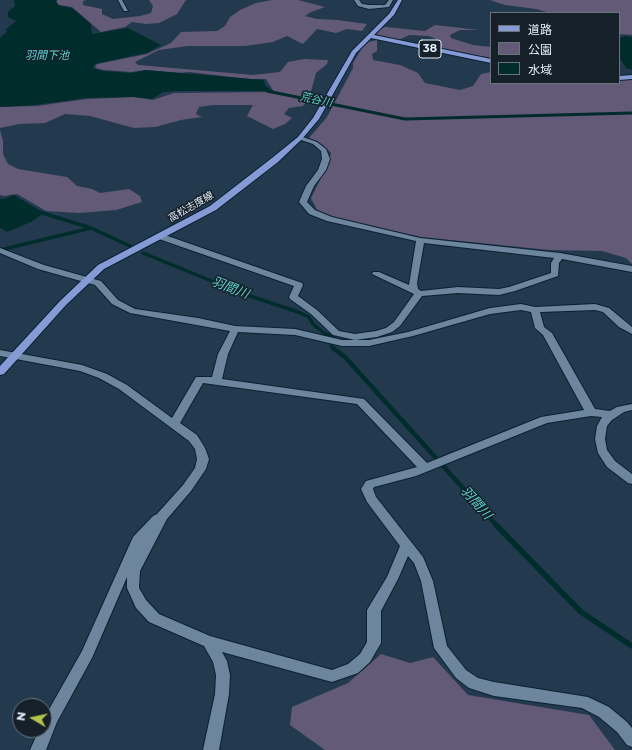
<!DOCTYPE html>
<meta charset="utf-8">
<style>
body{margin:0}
#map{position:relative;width:632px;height:750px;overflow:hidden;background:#233a4e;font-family:Montserrat,"Noto Sans JP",sans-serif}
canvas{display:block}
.legend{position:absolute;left:490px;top:12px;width:130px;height:72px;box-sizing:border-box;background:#162029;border:1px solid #68737d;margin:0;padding:5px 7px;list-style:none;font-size:12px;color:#e2effc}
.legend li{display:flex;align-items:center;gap:8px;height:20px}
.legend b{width:20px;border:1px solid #68737d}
.north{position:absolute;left:12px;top:698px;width:40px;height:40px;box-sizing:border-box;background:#162029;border:1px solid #68737d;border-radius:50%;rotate:279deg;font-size:11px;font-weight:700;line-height:16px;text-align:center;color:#e2effc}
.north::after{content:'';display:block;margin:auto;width:14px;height:18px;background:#b3c24b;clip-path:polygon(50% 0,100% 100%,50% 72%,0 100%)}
</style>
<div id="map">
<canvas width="632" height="750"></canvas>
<ul class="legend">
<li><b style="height:5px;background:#869bd6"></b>道路</li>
<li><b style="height:11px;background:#635a77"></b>公園</li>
<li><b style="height:11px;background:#002c2c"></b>水域</li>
</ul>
<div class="north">N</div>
</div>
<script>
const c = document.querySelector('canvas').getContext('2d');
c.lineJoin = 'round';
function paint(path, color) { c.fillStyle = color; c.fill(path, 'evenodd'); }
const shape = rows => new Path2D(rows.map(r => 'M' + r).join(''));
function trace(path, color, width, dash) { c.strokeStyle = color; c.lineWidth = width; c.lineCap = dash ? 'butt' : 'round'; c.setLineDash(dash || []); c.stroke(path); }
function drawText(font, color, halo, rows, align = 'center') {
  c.font = font + ' Montserrat,"Noto Sans JP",sans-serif'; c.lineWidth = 3; c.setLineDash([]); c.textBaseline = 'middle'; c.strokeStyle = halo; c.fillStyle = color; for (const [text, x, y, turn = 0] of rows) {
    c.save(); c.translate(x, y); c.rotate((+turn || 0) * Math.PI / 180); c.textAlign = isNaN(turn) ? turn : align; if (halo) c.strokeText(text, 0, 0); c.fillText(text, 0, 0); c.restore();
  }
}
paint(shape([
 [58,0,87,0,83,1,83,5,102,9,102,14,113,19,140,16,151,13,153,6,149,0,186,0,177,14,159,23,146,24,132,22,125,27,101,32,72,7,59,5,56,1],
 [272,0,298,0,325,7,311,12,305,16,317,19,337,20,367,24,362,31,347,29,336,33,317,29,303,44,287,36,273,42,245,46,188,46,159,50,135,62,138,65,253,75,280,72,288,62,304,59,328,60,327,64,316,73,310,95,303,106,289,108,284,114,292,118,285,124,273,129,247,116,253,105,213,105,199,107,196,114,202,117,181,120,155,127,134,128,90,116,65,114,45,123,19,124,0,128,0,107,37,106,87,99,134,97,153,100,174,93,274,92,266,79,248,79,190,72,178,73,145,70,131,72,104,70,95,68,97,64,147,54,171,43,181,32,217,31,225,26,230,17,240,10,256,3],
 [490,0,632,0,632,35,619,34,619,13,550,13,536,9,505,5],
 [435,25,479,30,460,30,450,35,451,38,473,45,491,47,491,59,434,47,438,40,429,36,409,35,399,40,376,35,381,28,386,27,425,31],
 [377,40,377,51,372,54,373,60,400,65,418,73,425,83,460,90,473,86,481,74,491,72,491,83,619,83,619,80,632,80,632,264,626,258,602,251,549,250,421,237,335,218,317,210,311,198,328,164,331,153,323,145,309,138,327,117,353,68,353,63,365,43],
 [0,130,3,141,3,154,8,164,18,169,67,177,77,186,92,189,100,193,129,189,140,196,142,202,116,210,79,213,46,211,17,194,4,196,0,195],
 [381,654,410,663,433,657,468,695,589,715,615,750,325,750,290,725,292,707,348,683]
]), '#635a77');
paint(shape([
 [14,0,57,0,56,1,58,5,72,8,91,24,92,34,128,28,161,45,146,53,95,64,93,68,103,71,131,73,146,70,264,80,265,85,272,91,176,91,163,92,152,99,134,97,85,98,35,105,0,107,0,38,7,31,6,29,16,21,8,17,8,12,15,6],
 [625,36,632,37,632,70,626,68,619,57,619,38],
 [14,195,44,213,31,222,7,232,0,228,0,198,3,199]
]), '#002c2c');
trace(shape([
 [267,91,271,92]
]), '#002c2c', 2);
trace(shape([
 [267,91,405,119,632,113]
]), '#002c2c', 3);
trace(shape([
 [39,212,91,228,130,246],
 [0,250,91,228],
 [143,253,241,293,298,312,309,317,313,324,324,333,335,338],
 [331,346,334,349]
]), '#002c2c', 3.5);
trace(shape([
 [333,348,346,358,498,527]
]), '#002c2c', 4.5);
trace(shape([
 [497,526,581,612,632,646]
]), '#002c2c', 5.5);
const minor = shape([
 [118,0,122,0,128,11,124,11,118,0],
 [354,0,359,0,362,4,369,5,385,5,389,0,393,0,389,7,369,9,358,6,354,0],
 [300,136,317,142,326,149,330,159,326,170,314,186,307,202,315,210,332,217,420,238,560,253,632,266,632,272,562,259,559,263,558,276,515,291,499,295,458,293,422,296,400,326,392,332,377,337,355,340,333,335,311,314,290,299,289,297,294,286,156,238,156,234,162,234,302,283,303,285,298,296,317,310,339,331,355,334,376,331,386,328,394,322,414,294,372,274,373,272,379,272,409,285,416,241,327,221,309,214,299,202,306,186,318,170,322,159,321,151,313,144,298,139,298,137,300,136],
 [424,243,554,258,551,263,551,273,509,287,499,289,458,287,421,291,418,289,417,283,424,243],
 [0,248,44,265,101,281,118,300,135,309,198,318,235,326,295,329,342,340,369,340,408,332,490,308,521,304,535,307,595,304,609,308,632,327,632,334,619,327,603,312,595,310,540,312,544,327,552,333,595,409,610,411,617,407,632,404,632,410,624,412,612,420,607,426,605,439,607,450,615,461,632,474,632,484,628,483,607,467,598,453,595,439,597,426,602,417,591,416,547,423,416,476,374,487,373,489,376,497,423,557,433,581,447,646,466,670,478,678,494,682,588,697,609,707,627,722,632,728,632,747,627,745,617,732,599,717,582,708,494,696,469,688,456,678,434,648,421,581,414,563,408,556,398,579,381,611,381,643,370,662,358,673,332,682,222,652,227,661,230,675,229,694,219,750,203,750,215,694,216,675,213,662,204,646,149,622,136,608,127,588,127,577,92,658,57,722,46,750,30,750,39,730,44,730,44,719,47,713,82,651,133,537,153,516,157,514,183,485,195,468,197,459,195,449,189,441,119,389,99,378,80,371,0,356,0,350,82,365,107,374,127,385,172,418,196,377,212,377,218,354,230,331,130,313,112,304,95,285,38,269,0,253,0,248],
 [521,310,531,312,535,328,543,335,584,410,541,417,427,463,364,399,222,379,228,354,238,332,295,335,342,346,369,346,413,336,490,314,521,310],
 [203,383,357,404,417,467,366,481,361,489,367,502,400,546,387,577,367,610,367,642,360,654,348,664,332,670,210,636,159,614,146,600,139,588,140,571,167,519,191,491,206,469,209,459,205,448,197,435,180,423,203,383]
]);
const major = shape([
 [398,0,402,0,394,15,374,35,491,59,491,63,371,38,356,53,319,119,302,139,278,162,216,210,104,269,66,305,4,374,0,375,0,366,60,301,98,265,210,206,272,158,298,137,313,118,352,51,389,14,398,0],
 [632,75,632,79,619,80,619,76,632,75]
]);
trace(minor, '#0a2033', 2);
trace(major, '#0a2033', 2);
paint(minor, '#6d859d');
paint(major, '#869bd6');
drawText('10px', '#e2effc', '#162029', [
 ["高松志度線",191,207,-30]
]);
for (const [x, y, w] of [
 [430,49,22]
]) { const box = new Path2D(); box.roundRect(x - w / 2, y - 9, w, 18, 3); c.fillStyle = '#162029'; c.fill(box); trace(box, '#e2effc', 1); }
drawText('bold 11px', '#e2effc', null, [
 ["38",430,49]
]);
drawText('italic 11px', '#5dd3d2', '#162029', [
 ["羽間下池",47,56],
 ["荒谷川",316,100,12]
]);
drawText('italic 13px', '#5dd3d2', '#162029', [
 ["羽間川",230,288,21],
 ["羽間川",476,503,48]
]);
</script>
